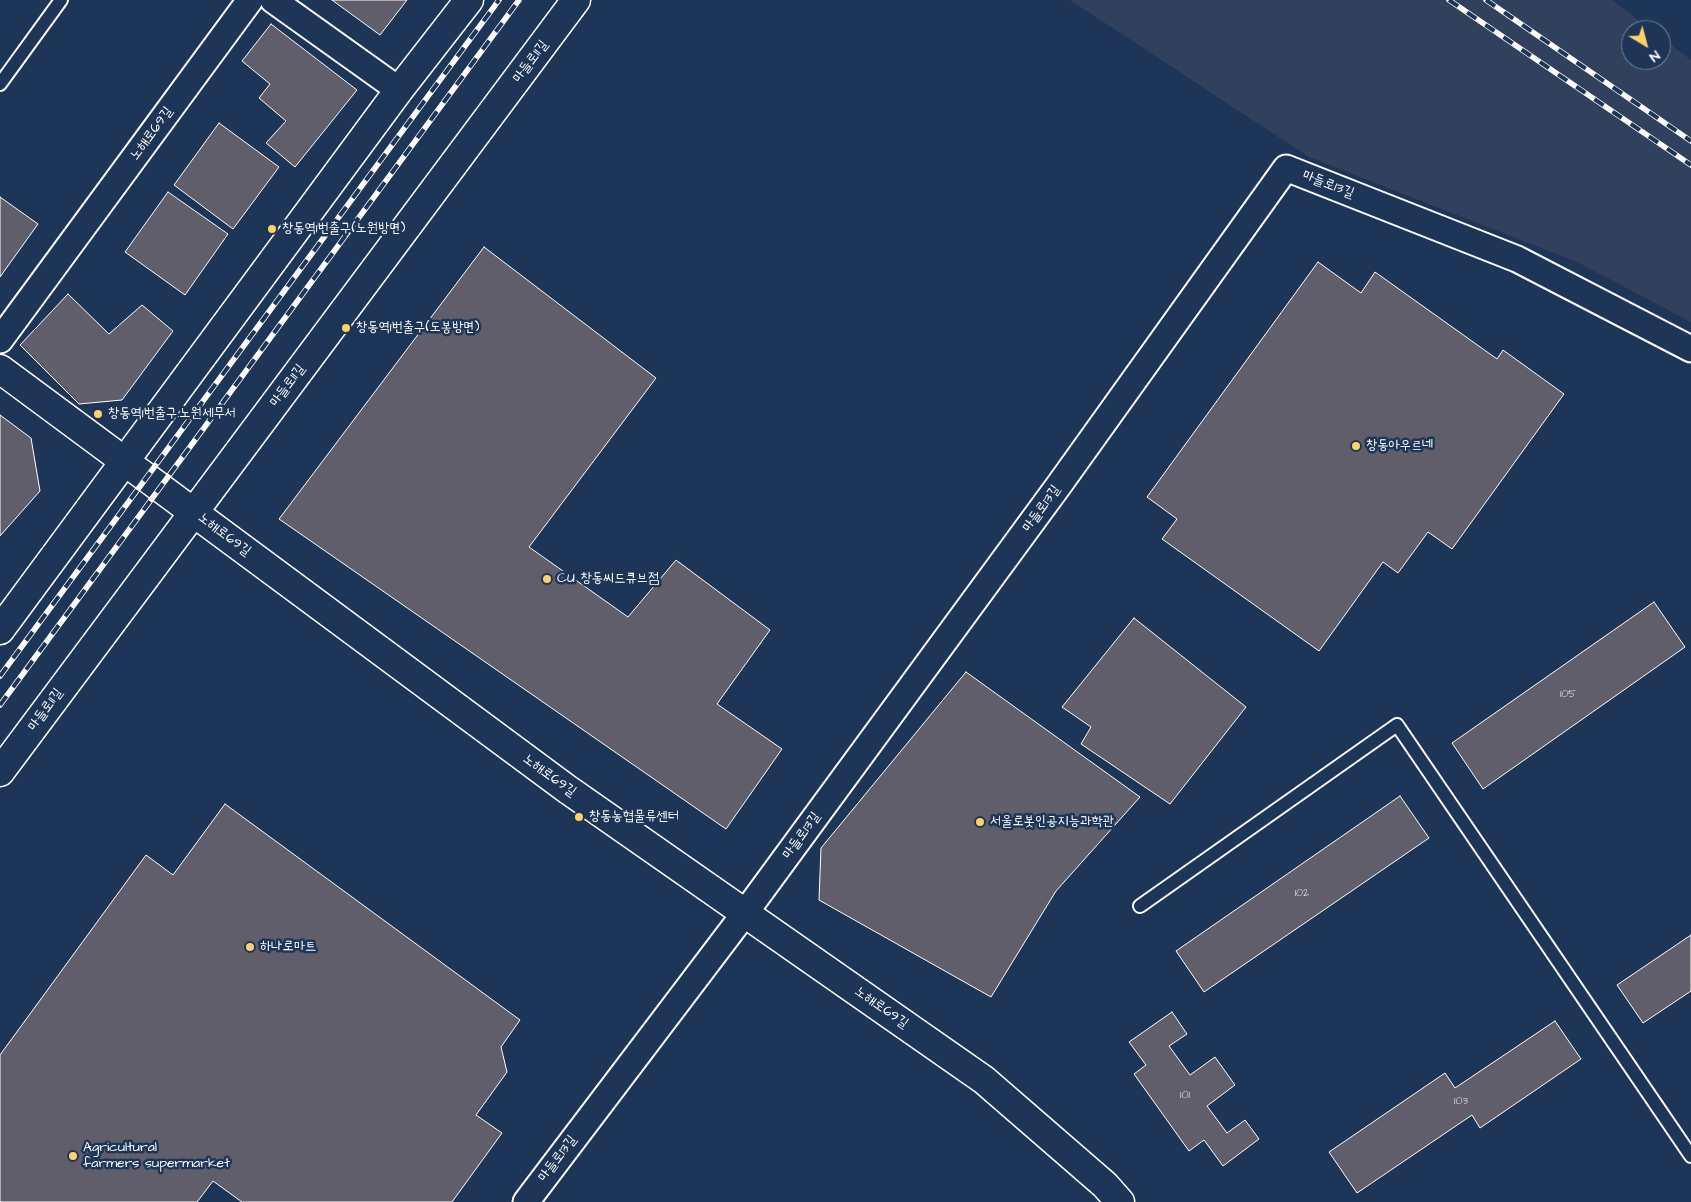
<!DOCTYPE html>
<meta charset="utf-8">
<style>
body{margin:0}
#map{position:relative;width:1691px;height:1202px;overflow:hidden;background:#1d3557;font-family:"Architects Daughter",sans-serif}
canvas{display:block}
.north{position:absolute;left:1621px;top:20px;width:50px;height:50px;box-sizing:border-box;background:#1d3557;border:1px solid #77869a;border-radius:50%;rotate:143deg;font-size:14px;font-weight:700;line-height:20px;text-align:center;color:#fff}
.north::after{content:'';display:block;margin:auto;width:18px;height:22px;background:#ffd166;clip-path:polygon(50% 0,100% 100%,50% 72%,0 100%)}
</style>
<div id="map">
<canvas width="1691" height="1202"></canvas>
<div class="north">N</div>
</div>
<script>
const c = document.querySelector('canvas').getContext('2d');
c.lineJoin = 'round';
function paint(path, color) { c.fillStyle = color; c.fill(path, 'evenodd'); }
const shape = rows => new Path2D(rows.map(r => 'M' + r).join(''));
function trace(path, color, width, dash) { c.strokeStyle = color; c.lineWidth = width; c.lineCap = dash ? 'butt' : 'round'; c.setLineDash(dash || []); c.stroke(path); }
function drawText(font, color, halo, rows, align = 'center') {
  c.font = font + ' "Architects Daughter","Poor Story",sans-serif'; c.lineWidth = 5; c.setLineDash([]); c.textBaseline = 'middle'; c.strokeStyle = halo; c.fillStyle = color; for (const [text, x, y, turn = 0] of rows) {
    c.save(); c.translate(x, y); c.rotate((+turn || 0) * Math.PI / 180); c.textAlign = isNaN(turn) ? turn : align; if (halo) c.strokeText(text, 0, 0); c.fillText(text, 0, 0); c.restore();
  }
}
paint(shape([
 [1070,0,1612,0,1651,30,1631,30,1631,60,1661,60,1661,37,1691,60,1691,322,1577,262,1309,157]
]), '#31415d');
const building = shape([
 [332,0,407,0,380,35,332,0],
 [271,24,357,90,295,167,266,143,286,121,259,98,270,84,242,61,271,24],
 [219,123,279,167,233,229,174,185,219,123],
 [168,192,228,234,185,295,125,252,168,192],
 [0,197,38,224,0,277,0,197],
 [484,247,656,378,529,547,628,617,676,560,770,630,717,704,782,749,726,829,279,519,484,247],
 [1318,262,1361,293,1375,272,1497,359,1503,350,1564,394,1452,549,1428,532,1398,573,1383,562,1319,651,1162,539,1177,519,1147,497,1318,262],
 [68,294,109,334,142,305,173,331,122,400,79,404,20,345,68,294],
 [0,415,31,438,40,491,0,536,0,415],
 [1654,602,1685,647,1483,789,1452,743,1654,602],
 [1134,618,1246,707,1170,804,1081,744,1091,727,1062,707,1134,618],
 [966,672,1140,797,1056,891,991,997,819,900,821,848,966,672],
 [1400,796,1429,838,1204,992,1176,951,1400,796],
 [225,804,520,1020,501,1047,507,1072,476,1115,502,1133,452,1202,242,1202,213,1181,197,1202,0,1202,0,1055,146,855,173,875,225,804],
 [1691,935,1691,991,1643,1023,1617,985,1691,935],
 [1172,1012,1187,1034,1169,1046,1190,1075,1215,1057,1235,1085,1207,1106,1227,1133,1245,1120,1259,1139,1223,1166,1204,1140,1189,1151,1134,1074,1146,1065,1129,1042,1172,1012],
 [1555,1021,1581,1059,1480,1128,1472,1115,1357,1193,1329,1152,1445,1073,1455,1088,1555,1021]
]);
paint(building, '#615e6c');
trace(building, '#fff', 1);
const service = shape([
 [0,84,61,0],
 [1140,906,1397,725,1691,1156]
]);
const minor = shape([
 [273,0,399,90],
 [0,340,250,0],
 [526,1202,745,913,1059,485,1286,168,1517,259,1691,349]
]);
const secondary = shape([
 [0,369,567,789,984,1080,1105,1185,1120,1202],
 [0,630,399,90,469,0],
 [0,772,576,0]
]);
trace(service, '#fff', 16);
trace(minor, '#fff', 29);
trace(secondary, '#fff', 31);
trace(service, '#1d3557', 12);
trace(minor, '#1d3557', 25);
trace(secondary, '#1d3557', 28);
const rail = shape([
 [1449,0,1691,165],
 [1486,0,1691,141],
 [0,676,499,0],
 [0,705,519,0]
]);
trace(rail, '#fff', 5.5);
trace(rail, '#1d3557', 4, [11]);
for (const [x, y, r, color] of [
 [272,229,5,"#ffd166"],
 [346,328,5,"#ffd166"],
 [98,414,5,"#ffd166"],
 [1356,446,5,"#ffd166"],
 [547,579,5,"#ffd166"],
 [579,817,5,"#ffd166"],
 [980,822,5,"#ffd166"],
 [250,947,5,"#ffd166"],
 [73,1156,5,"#ffd166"]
]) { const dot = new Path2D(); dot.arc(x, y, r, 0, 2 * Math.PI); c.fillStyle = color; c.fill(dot); trace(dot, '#1d3557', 2); }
drawText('11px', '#d8d7da', null, [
 ["105",1568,695],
 ["102",1302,894],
 ["101",1185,1096],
 ["103",1461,1102]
]);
drawText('14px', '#fff', '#1d3557', [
 ["마들로11길",531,62,-53],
 ["노해로69길",152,134,-54],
 ["마들로13길",1328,185,21],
 ["마들로11길",288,386,-53],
 ["마들로13길",1042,509,-54],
 ["노해로69길",224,535,37],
 ["마들로11길",46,710,-54],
 ["노해로69길",549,776,36],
 ["마들로13길",802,836,-54],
 ["노해로69길",881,1008,35],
 ["마들로13길",558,1159,-53]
]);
drawText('14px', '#fff', '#1d3557', [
 ["창동역1번출구(노원방면)",282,229],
 ["창동역1번출구(도봉방면)",356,328],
 ["창동역1번출구.노원세무서",108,414],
 ["창동아우르네",1366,446],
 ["CU 창동씨드큐브점",557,579],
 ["창동농협물류센터",589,817],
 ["서울로봇인공지능과학관",990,822],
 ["하나로마트",260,947],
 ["Agricultural",83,1148],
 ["farmers supermarket",83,1164]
], 'left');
</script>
